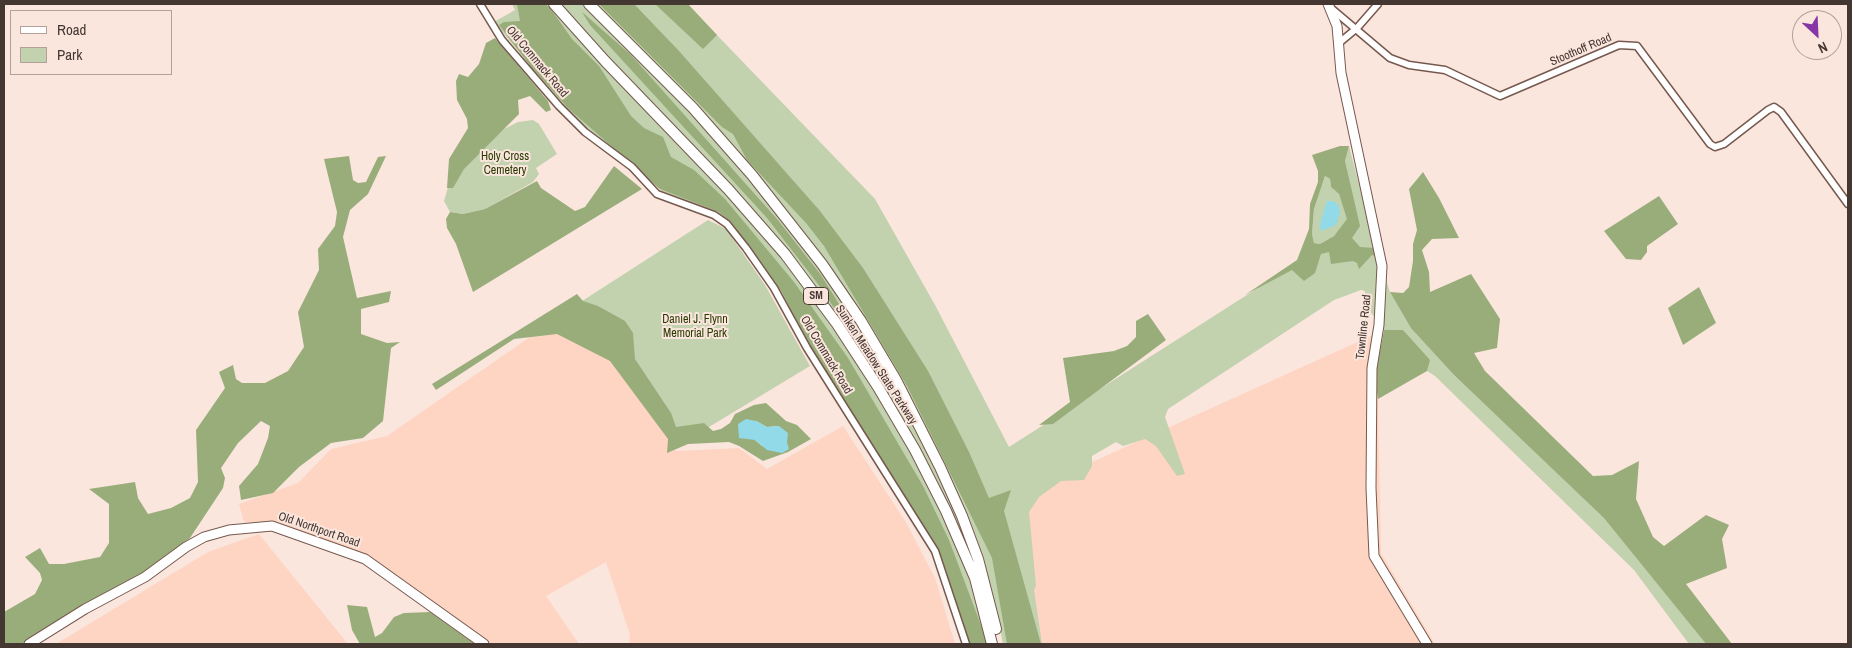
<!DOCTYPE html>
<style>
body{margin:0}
#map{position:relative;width:1852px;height:648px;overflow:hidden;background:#fbe6de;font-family:"Archivo Narrow",sans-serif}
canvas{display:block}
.frame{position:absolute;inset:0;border:5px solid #443731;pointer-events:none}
.legend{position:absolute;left:10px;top:10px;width:162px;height:65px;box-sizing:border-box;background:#fbe6de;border:1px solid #b2a099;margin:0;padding:6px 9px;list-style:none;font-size:15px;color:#443731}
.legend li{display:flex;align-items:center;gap:10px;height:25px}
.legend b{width:25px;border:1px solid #b2a099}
.north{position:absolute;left:1792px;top:10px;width:50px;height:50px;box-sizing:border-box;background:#fbe6de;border:1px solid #b2a099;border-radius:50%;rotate:155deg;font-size:14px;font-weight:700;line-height:20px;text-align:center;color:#443731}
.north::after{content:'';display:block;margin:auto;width:18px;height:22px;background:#8736a5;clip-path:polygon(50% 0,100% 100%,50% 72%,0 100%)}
</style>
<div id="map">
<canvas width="1852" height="648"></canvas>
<div class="frame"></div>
<ul class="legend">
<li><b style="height:6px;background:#fff"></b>Road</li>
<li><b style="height:14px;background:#c2d1ae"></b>Park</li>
</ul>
<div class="north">N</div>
</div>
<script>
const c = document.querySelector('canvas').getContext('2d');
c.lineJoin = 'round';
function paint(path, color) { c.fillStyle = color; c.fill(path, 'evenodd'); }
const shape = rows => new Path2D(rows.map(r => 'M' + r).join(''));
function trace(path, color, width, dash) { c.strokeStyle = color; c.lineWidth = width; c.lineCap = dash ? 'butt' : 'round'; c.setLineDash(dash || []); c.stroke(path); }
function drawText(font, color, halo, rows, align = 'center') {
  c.font = font + ' "Archivo Narrow",sans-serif'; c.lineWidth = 4; c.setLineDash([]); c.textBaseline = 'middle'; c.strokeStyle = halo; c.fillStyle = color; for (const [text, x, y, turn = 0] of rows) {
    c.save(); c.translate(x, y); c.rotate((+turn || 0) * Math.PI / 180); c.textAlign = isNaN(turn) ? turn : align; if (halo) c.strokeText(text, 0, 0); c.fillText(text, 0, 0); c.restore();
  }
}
paint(shape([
 [579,303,676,451,739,448,767,469,843,426,907,524,935,578,955,644,629,644,630,635,606,562,546,596,579,644,492,644,408,583,367,557,286,526,244,522,239,504,298,483,331,449,387,436],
 [1384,330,1375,379,1378,399,1381,553,1435,644,1037,644,995,506],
 [259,534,348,644,56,644,208,552]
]), '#fed4c3');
paint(shape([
 [512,4,551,4,681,143,793,269,845,340,893,416,961,548,990,644,969,644,938,554,813,354,766,272,714,213,662,191,588,132,573,116,494,22,515,10],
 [559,4,586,4,682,100,791,228,866,336,938,469,976,563,974,565,951,512,809,281],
 [594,4,687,4,875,199,935,305,1009,447,1358,224,1345,161,1349,146,1378,257,1390,292,1412,328,1454,375,1604,517,1706,644,1689,644,1634,570,1435,376,1427,371,1428,364,1403,330,1384,330,1364,303,1365,291,1361,290,1334,300,1168,409,1165,417,1185,474,1177,476,1156,446,1145,439,1123,446,1116,442,1092,456,1092,466,1084,480,1061,481,1039,497,1029,512,1036,586,1034,590,1042,644,1003,644,998,619,951,483,826,264],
 [533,120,539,124,557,154,536,168,539,174,533,182,485,209,463,214,450,212,444,201,451,177,504,129,518,122],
 [1325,176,1330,179,1331,187,1339,194,1348,219,1334,236,1320,244,1314,243,1312,234,1314,209],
 [708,220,726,229,765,285,810,366,694,436,674,440,579,303]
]), '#c2d1ae');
paint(shape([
 [517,4,545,4,550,8,572,39,599,66,631,116,644,128,663,137,671,157,694,170,725,199,794,282,848,358,923,486,949,540,988,644,970,644,935,544,809,346,782,292,731,222,719,212,660,189,569,109,531,67,499,25,504,22,520,21],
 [599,4,634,4,679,51,820,211,863,268,928,371,969,452,989,498,1011,490,1004,511,1041,644,1007,644,992,558,907,386,824,246,806,223,747,160,733,134,722,127],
 [655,4,688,4,717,35,703,49],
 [582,12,631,55,777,219,821,275,891,388,889,390,818,284,767,218,590,25],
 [495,38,548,101,551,110,546,112,530,96,518,100,519,114,464,169,453,188,447,188,449,159,468,128,467,119,457,100,456,81,459,74,468,77,479,64,486,43],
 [1340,146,1349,146,1345,161,1360,226,1352,238,1360,247,1375,248,1378,257,1372,255,1359,269,1357,263,1353,261,1331,264,1329,252,1321,254,1315,273,1304,281,1292,270,1245,295,1297,260,1309,229,1310,204,1318,182,1318,171,1312,155],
 [1325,176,1330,179,1331,187,1339,194,1347,219,1334,236,1320,244,1314,243,1312,234,1314,209],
 [349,156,353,180,358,183,366,182,378,157,386,156,368,194,350,210,343,237,357,298,391,291,389,302,361,309,361,334,387,343,400,342,391,348,383,421,363,438,331,443,299,467,273,493,241,500,239,486,258,464,268,438,270,426,261,421,238,443,221,468,225,478,223,488,190,538,142,573,78,608,22,644,4,644,4,612,35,594,42,580,40,573,25,557,40,548,49,564,64,564,100,557,109,543,109,504,89,489,135,482,138,498,148,514,171,508,190,498,198,482,196,430,225,388,219,372,233,365,236,379,242,383,265,383,288,371,304,347,298,312,319,270,318,249,335,226,337,212,324,159],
 [614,166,642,189,473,292,456,244,447,228,446,219,450,212,463,214,485,209,537,181,541,188,575,211,585,207],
 [1423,172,1439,198,1459,238,1432,239,1422,250,1429,272,1430,292,1471,274,1500,319,1497,348,1474,353,1485,371,1593,476,1612,475,1639,461,1636,499,1653,537,1664,546,1706,515,1729,525,1722,539,1727,568,1686,584,1732,644,1706,644,1604,518,1454,375,1411,328,1390,292,1403,293,1409,287,1413,261,1413,244,1417,230,1409,189],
 [1659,196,1678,224,1647,246,1647,252,1641,260,1626,259,1604,231],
 [1699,287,1716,323,1683,345,1668,308],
 [577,294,583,301,598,306,625,321,633,333,635,359,671,413,676,427,704,423,713,431,721,429,730,423,735,414,754,405,766,403,786,421,797,425,811,439,788,452,763,461,739,446,729,442,688,444,667,453,668,439,610,361,557,334,514,339,436,390,432,384],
 [756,421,767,427,779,426,762,446,755,440],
 [1148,314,1166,340,1053,424,1039,425,1070,402,1063,358,1114,351,1127,346,1136,337,1136,321],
 [1384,330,1403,330,1430,360,1427,371,1378,399,1375,379],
 [347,605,367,607,375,637,382,633,394,617,404,613,430,612,475,644,360,644,352,630]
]), '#99ad7b');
paint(shape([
 [1327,201,1333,201,1339,206,1340,213,1336,225,1321,231,1320,224],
 [746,419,756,421,767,427,779,426,788,433,787,442,789,449,782,453,767,450,755,440,739,438,738,424]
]), '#92dae7');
const minor = shape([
 [480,4,502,40,559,106,585,132,632,167,657,194,714,215,727,224,746,248,774,288,807,348,935,551,966,644],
 [1332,9,1390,58,1409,65,1445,70,1500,96,1619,45,1637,46,1710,144,1715,147,1724,144,1768,110,1774,107,1781,112,1848,204],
 [1339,43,1357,28,1378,4]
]);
const major = shape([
 [1328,4,1337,26,1341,73,1382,266,1379,325,1372,368,1371,488,1374,556,1427,644],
 [29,644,85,609,145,577,186,547,204,537,229,530,272,526,365,559,484,644]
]);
const highway = shape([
 [554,4,605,61,728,189,785,254,837,324,878,387,915,450,946,511,975,578,992,644],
 [589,4,693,108,752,175,822,264,861,321,896,380,940,467,962,516,978,559,996,629]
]);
trace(minor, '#76594e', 9);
trace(major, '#76594e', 11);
trace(highway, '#76594e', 12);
trace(minor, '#fff', 6);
trace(major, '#fff', 9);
trace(highway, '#fff', 10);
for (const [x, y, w] of [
 [816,296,25]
]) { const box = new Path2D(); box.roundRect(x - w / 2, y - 8.5, w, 17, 4); c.fillStyle = '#fbe6de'; c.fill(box); trace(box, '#443731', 1); }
drawText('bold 11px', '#443731', null, [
 ["SM",816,296]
]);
drawText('12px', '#443731', '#fbe6de', [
 ["Stoothoff Road",1581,50,-23],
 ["Old Commack Road",537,62,50],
 ["Townline Road",1364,327,-84],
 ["Old Commack Road",826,355,59],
 ["Sunken Meadow State Parkway",876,365,57],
 ["Old Northport Road",319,530,19]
]);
drawText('12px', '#283a00', '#fbe6de', [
 ["Holy Cross",505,157],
 ["Cemetery",505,171],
 ["Daniel J. Flynn",695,320],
 ["Memorial Park",695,334]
]);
</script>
